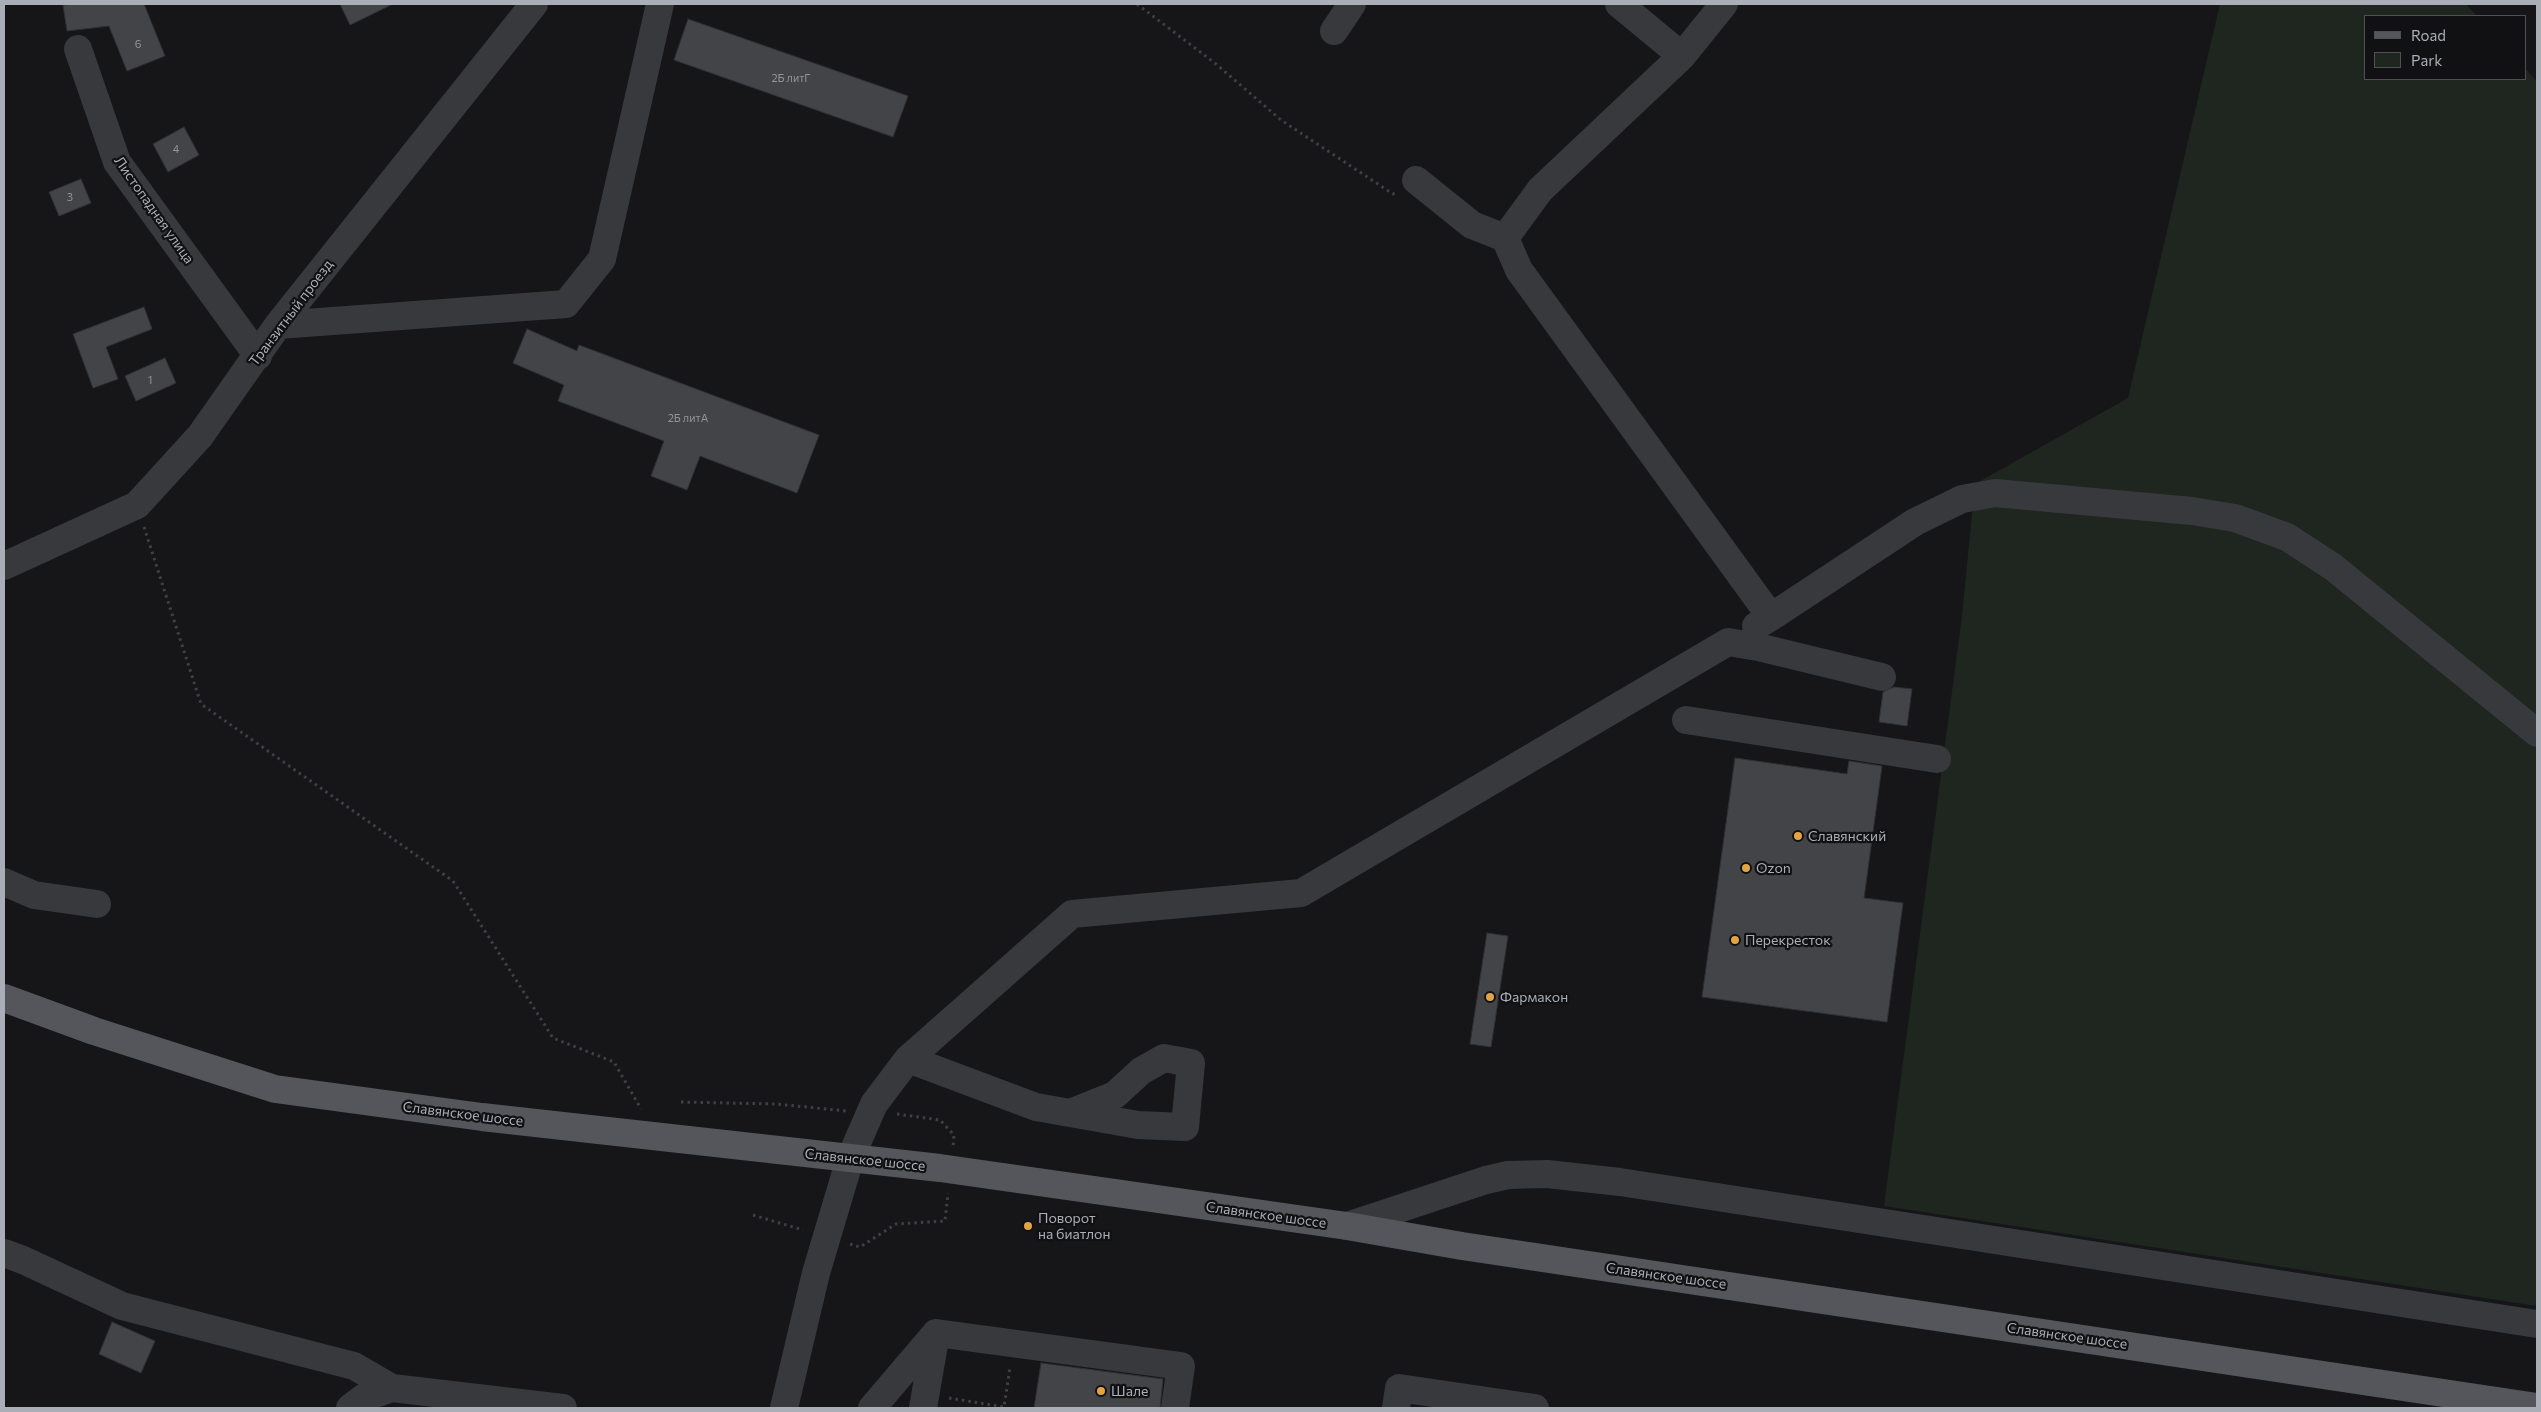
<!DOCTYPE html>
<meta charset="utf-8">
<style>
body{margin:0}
#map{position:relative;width:2541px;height:1412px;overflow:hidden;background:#161618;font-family:Commissioner,sans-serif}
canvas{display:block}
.frame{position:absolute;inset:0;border:5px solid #aaaeb7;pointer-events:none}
.legend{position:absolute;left:2364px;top:15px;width:162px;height:65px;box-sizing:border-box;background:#111113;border:1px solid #4e5055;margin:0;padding:6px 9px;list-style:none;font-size:15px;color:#aaaeb7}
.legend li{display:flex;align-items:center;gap:10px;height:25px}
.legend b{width:25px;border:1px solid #4e5055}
</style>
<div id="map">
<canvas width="2541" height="1412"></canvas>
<div class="frame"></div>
<ul class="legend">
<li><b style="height:6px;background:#54565c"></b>Road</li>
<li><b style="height:14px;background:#1f261f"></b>Park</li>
</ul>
</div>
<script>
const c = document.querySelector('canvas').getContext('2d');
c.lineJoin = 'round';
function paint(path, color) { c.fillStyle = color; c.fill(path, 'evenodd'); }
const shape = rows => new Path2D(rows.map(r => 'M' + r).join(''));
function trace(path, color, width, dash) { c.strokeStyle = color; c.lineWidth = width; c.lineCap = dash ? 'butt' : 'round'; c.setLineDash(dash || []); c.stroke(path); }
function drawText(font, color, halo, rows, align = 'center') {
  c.font = font + ' Commissioner,sans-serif'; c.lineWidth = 4.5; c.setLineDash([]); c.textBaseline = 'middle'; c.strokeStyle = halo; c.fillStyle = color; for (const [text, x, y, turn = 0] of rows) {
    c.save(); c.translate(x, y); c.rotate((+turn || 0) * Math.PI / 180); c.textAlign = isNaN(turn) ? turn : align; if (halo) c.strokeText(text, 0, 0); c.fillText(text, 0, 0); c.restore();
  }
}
paint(shape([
 [2220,4,2466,4,2477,16,2365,16,2365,79,2525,79,2525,68,2537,82,2537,1306,1884,1206,1962,616,1975,484,2128,398]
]), '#1f261f');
const building = shape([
 [74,4,144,4,165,56,127,71,109,26,67,31,63,5,74,4],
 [340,4,393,4,350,25,340,4],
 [688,19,908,96,893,137,674,60,688,19],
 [184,127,199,155,168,172,153,144,184,127],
 [81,179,91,203,59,216,49,192,81,179],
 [144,307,152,329,106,347,118,379,93,388,73,334,144,307],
 [527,329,577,351,579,345,819,435,797,493,700,456,687,490,651,476,664,441,558,401,564,385,513,363,527,329],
 [165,358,176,383,136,401,125,376,165,358],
 [1894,687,1912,689,1907,726,1879,722,1883,692,1894,687],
 [1735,758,1847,774,1849,761,1882,766,1864,898,1903,903,1887,1022,1702,997,1735,758],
 [1487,933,1508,936,1491,1047,1470,1044,1487,933],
 [112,1322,155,1341,141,1373,99,1354,112,1322],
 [1041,1363,1163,1379,1160,1408,1034,1408,1041,1363]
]);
paint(building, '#434448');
trace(building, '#313134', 1);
trace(shape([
 [1137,4,1216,64,1281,120,1393,194,1397,192],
 [144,527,201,704,453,881,553,1038,614,1062,641,1109],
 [681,1102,776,1104,846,1111],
 [897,1114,940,1120,954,1135,953,1147],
 [753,1215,803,1230],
 [850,1244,860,1247,896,1224,945,1221,948,1193],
 [949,1398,1004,1407,1010,1367]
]), '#3e4044', 3, [2.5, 4]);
trace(shape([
 [1619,4,1682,56],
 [1724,4,1682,56,1540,190,1505,238,1519,270,1771,617,1756,626],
 [1334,31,1352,4],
 [78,49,117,162,258,356],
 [1416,180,1472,225,1505,238],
 [278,325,566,304,602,259,660,4],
 [4,566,137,505,200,436,278,325,534,4],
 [1771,617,1915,522,1962,499,1995,493,2192,511,2235,518,2287,537,2333,567,2537,733],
 [1686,720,1937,759],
 [4,882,34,895,97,904],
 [908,1059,1036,1107,1138,1125,1185,1127,1191,1063,1164,1058,1141,1071,1115,1095,1070,1113],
 [1347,1226,1486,1180,1508,1175,1547,1174,1620,1182,2537,1324],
 [4,1253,23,1260,122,1306,354,1366,392,1388],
 [936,1333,1181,1366,1175,1408],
 [350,1408,363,1398,392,1388,563,1408],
 [784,1408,816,1273,850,1159,874,1104,908,1059,1072,914,1301,893,1728,642,1758,647,1882,677],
 [872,1408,936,1333,923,1408],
 [1396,1408,1399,1388,1535,1408]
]), '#38393d', 28);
trace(shape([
 [4,998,94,1031,275,1089,482,1117,940,1168,1347,1226,1462,1246,2537,1407]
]), '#54565c', 28);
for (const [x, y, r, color] of [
 [1798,836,5,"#e3a544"],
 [1746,868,5,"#e3a544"],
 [1735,940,5,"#e3a544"],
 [1490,997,5,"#e3a544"],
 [1028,1226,5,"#e3a544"],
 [1101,1391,5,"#e3a544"]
]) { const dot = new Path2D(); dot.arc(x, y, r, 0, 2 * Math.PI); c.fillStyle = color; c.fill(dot); trace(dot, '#111113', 2); }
drawText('11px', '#90949b', null, [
 ["6",138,44],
 ["2Б литГ",791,78],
 ["4",176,149],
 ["3",70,197],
 ["1",150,380],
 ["2Б литА",688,418]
]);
drawText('14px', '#aaaeb7', '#111113', [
 ["Листопадная улица",154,210,55],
 ["Транзитный проезд",291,313,-53],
 ["Славянское шоссе",463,1114,7],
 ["Славянское шоссе",865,1160,6],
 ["Славянское шоссе",1266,1215,8],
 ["Славянское шоссе",1666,1276,8],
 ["Славянское шоссе",2067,1336,8]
]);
drawText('14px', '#aaaeb7', '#111113', [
 ["Славянский",1808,836],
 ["Ozon",1756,868],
 ["Перекресток",1745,940],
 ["Фармакон",1500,997],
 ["Поворот",1038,1218],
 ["на биатлон",1038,1234],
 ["Шале",1111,1391]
], 'left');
</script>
